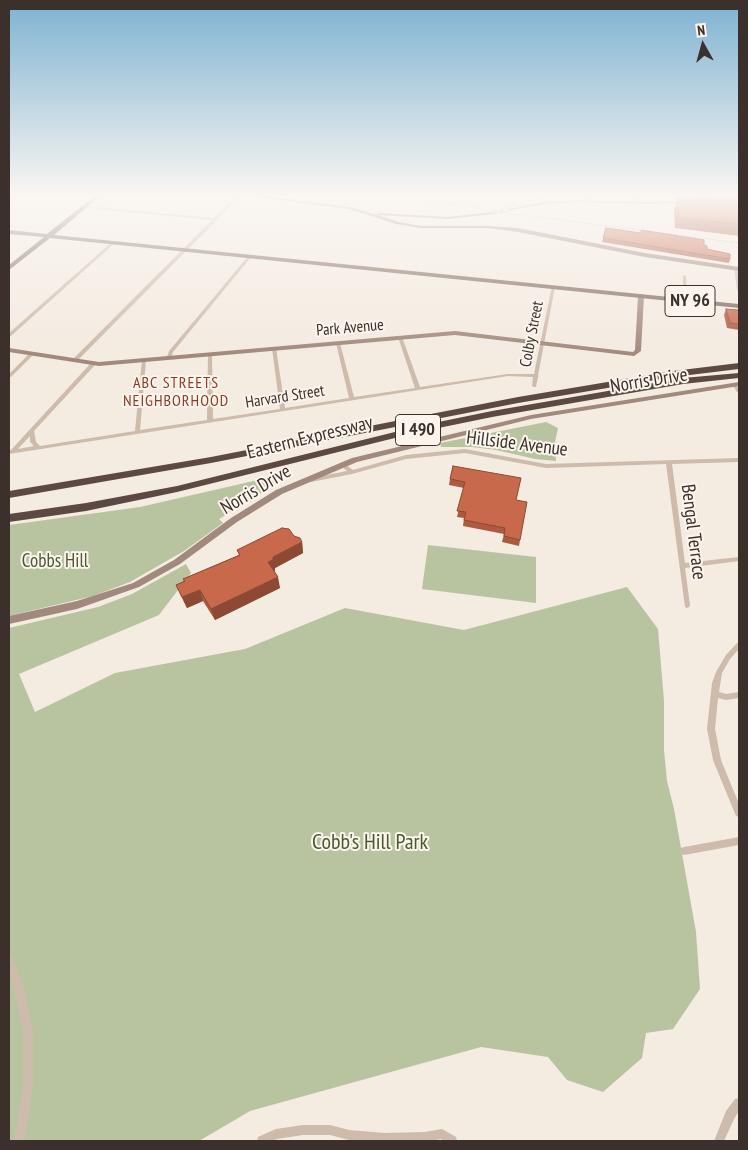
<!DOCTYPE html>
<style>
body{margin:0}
#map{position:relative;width:748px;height:1150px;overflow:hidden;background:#f4ebe1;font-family:"PT Sans Narrow",sans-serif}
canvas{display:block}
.frame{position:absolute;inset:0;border:10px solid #3b302b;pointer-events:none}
.north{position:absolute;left:678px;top:20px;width:50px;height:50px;-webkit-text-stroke:4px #fbf5ee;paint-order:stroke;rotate:353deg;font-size:14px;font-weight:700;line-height:20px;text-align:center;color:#3b302b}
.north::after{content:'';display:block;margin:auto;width:18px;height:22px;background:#3b302b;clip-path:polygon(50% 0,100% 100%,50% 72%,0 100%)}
</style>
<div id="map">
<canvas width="748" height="1150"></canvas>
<div class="frame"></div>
<div class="north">N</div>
</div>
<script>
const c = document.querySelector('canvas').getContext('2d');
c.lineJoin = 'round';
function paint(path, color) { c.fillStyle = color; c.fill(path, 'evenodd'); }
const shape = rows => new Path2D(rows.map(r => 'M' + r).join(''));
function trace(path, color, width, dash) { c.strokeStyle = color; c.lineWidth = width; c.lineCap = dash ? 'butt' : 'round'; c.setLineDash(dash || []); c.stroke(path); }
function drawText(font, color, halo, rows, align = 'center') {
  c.font = font + ' "PT Sans Narrow",sans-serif'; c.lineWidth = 4; c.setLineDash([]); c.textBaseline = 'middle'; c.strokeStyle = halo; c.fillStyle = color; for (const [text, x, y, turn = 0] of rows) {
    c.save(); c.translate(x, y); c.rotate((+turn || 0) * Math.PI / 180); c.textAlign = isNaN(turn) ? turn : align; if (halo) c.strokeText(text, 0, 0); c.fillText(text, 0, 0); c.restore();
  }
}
paint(shape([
 [546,422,558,428,555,442,556,461,535,459,496,450,472,447,441,447,440,443],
 [284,474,280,481,274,482,271,487,219,519,223,523,184,551,130,582,93,596,9,616,9,525,140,507],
 [428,545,536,557,536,603,422,589],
 [186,564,191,573,159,615,19,674,35,712,115,673,245,649,345,608,464,630,627,587,658,629,664,701,664,750,667,781,674,809,696,932,700,989,673,1029,646,1033,642,1058,603,1092,567,1080,548,1057,481,1047,250,1111,199,1141,9,1141,9,628,98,607,132,594]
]), '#b8c4a0');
trace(shape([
 [492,213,511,209]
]), '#cfc6bd', 5, [5, 2.5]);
paint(shape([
 [17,194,20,194,9,203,9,201,17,194],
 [238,194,241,195,217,220,76,362,72,362,72,360,212,220,86,208,84,207,85,206,214,218,238,194],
 [542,194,546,194,545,201,546,203,544,204,541,201,542,194],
 [590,194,594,194,592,201,590,202,588,201,590,194],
 [631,194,635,194,635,203,633,204,631,203,631,194],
 [675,194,679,194,678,203,675,202,675,194],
 [113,241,116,242,11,336,9,336,9,333,113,241],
 [249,255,252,256,173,352,171,358,167,358,167,357,169,351,249,255],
 [734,267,737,268,739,280,739,291,737,290,734,267],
 [683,275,686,276,687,300,685,301,683,300,683,275],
 [552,286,555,287,538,375,539,376,538,377,536,387,534,387,532,386,533,377,508,376,9,454,9,450,11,450,91,363,93,363,95,364,95,365,34,431,36,442,40,446,135,431,142,360,144,359,146,360,140,430,207,420,208,354,210,353,212,354,213,419,280,409,272,348,274,347,276,348,285,408,349,398,336,343,338,342,340,343,354,397,415,388,398,337,400,336,402,337,420,387,508,374,534,374,552,286],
 [30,436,30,442,34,446,18,449,30,436],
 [30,353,34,354,11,377,9,377,9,374,30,353],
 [732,383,734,383,736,384,739,389,739,393,737,392,732,384,732,383],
 [465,449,546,464,739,458,739,462,672,464,685,563,739,557,739,561,685,568,690,605,689,607,687,608,685,607,666,464,546,468,465,453,406,459,352,474,311,482,308,480,311,478,347,471,339,464,342,462,353,470,406,455,465,449],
 [739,642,739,649,730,659,722,673,719,692,726,694,739,692,739,698,726,700,718,698,715,729,721,760,739,804,739,817,736,816,713,760,707,729,712,683,716,672,726,655,737,643,739,642],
 [739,837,739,845,684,855,681,854,680,851,681,848,684,847,739,837],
 [9,955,12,957,24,988,33,1033,33,1088,24,1141,14,1141,23,1088,23,1033,14,988,9,972,9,955],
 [739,1098,739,1111,734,1119,724,1141,714,1141,726,1111,735,1099,739,1098],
 [303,1125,330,1125,349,1130,385,1133,425,1132,442,1129,456,1137,457,1141,443,1141,441,1139,431,1141,361,1141,349,1140,330,1135,303,1135,277,1139,273,1141,257,1141,258,1137,276,1129,303,1125]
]), '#cdbbac');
paint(shape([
 [231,194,248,194,350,207,377,215,377,213,379,213,448,217,492,212,494,213,494,214,448,219,378,215,399,222,421,226,488,226,518,228,645,253,739,267,739,271,645,257,518,232,488,228,421,228,396,224,349,209,231,194],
 [578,200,647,202,688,201,690,202,688,203,647,204,578,202,544,204,511,210,509,209,544,202,578,200],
 [641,294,644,296,641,351,634,356,455,335,99,366,9,352,9,348,99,362,455,331,633,352,635,350,638,296,641,294],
 [739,382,739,386,531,419,357,462,282,494,237,522,180,564,139,587,77,609,9,624,9,616,77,601,133,583,174,560,231,518,276,490,352,458,531,415,739,382]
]), '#a18a7d');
paint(shape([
 [97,194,103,194,54,235,739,304,739,308,50,238,9,270,9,265,44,237,9,234,9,230,47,234,97,194]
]), '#7d675c');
paint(shape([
 [739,363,739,369,673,377,518,403,211,463,9,498,9,491,211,457,518,397,673,371,739,363],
 [739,373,739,378,683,384,492,417,419,432,177,492,86,511,9,522,9,514,86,503,177,486,419,426,492,411,683,378,739,373]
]), '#5c4a42');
trace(shape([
 [389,194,514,214,739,243]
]), '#3b302b', 1, [0.5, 2.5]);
paint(shape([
 [739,194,739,236,675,228,674,208,678,198],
 [606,228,704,245,707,249,730,259,729,263,602,242],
 [726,309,739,313,739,330,727,328,724,315],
 [453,466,516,500,520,540,519,546,502,542,504,534,463,526,464,518,457,517,464,488,449,485,450,479],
 [302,542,303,553,275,568,275,571,274,572,280,588,215,620,203,601,187,608,181,596,176,585,184,582,183,579,239,555,237,550]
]), '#ac5a40');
paint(shape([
 [302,542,303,553,275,568,275,571,270,574,268,562,273,557],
 [278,577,280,588,215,620,211,609],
 [200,590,203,601,187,608,182,597]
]), '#8c4a34');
const building = shape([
 [739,194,739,224,679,218,678,198,739,194],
 [606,228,641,233,641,230,704,240,704,245,707,246,707,249,730,254,730,259,603,238,606,228],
 [726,309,738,310,739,313,739,324,730,323,726,309],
 [453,466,521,478,516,500,527,502,520,540,504,536,505,528,464,520,466,512,457,511,465,482,450,479,453,466],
 [282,528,289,529,294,536,300,538,302,542,273,557,273,560,268,562,278,577,211,609,200,590,182,597,176,585,185,581,183,579,240,555,237,550,282,528]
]);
paint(building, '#c8694b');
trace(building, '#8c4a34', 1);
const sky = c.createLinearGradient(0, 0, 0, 355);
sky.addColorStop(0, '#7eb2d2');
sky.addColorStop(0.55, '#faf6f2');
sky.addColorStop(1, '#faf6f200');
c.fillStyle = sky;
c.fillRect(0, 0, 748, 355);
drawText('16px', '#3b302b', '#fbf5ee', [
 ["Park Avenue",350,328,-5],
 ["Colby Street",532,334,-79],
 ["Harvard Street",285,397,-9]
]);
c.letterSpacing = '1px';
drawText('16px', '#8c3b22', '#fbf5ee', [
 ["ABC STREETS",176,383],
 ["NEIGHBORHOOD",176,401]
]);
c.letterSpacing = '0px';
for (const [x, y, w] of [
 [690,301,50],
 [418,430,45]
]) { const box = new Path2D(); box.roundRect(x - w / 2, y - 15.5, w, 31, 4); c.fillStyle = '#fbf5ee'; c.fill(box); trace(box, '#3b302b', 1); }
drawText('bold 18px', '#3b302b', null, [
 ["NY 96",690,301],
 ["I 490",418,430]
]);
drawText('19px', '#3b302b', '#fbf5ee', [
 ["Norris Drive",649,381,-9],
 ["Eastern Expressway",310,438,-14],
 ["Hillside Avenue",517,444,7],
 ["Norris Drive",256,490,-31],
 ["Bengal Terrace",693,532,83]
]);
drawText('19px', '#4a5a2e', '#fbf5ee', [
 ["Cobbs Hill",55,562]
]);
drawText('22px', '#4a5a2e', '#fbf5ee', [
 ["Cobb's Hill Park",370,843]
]);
</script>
